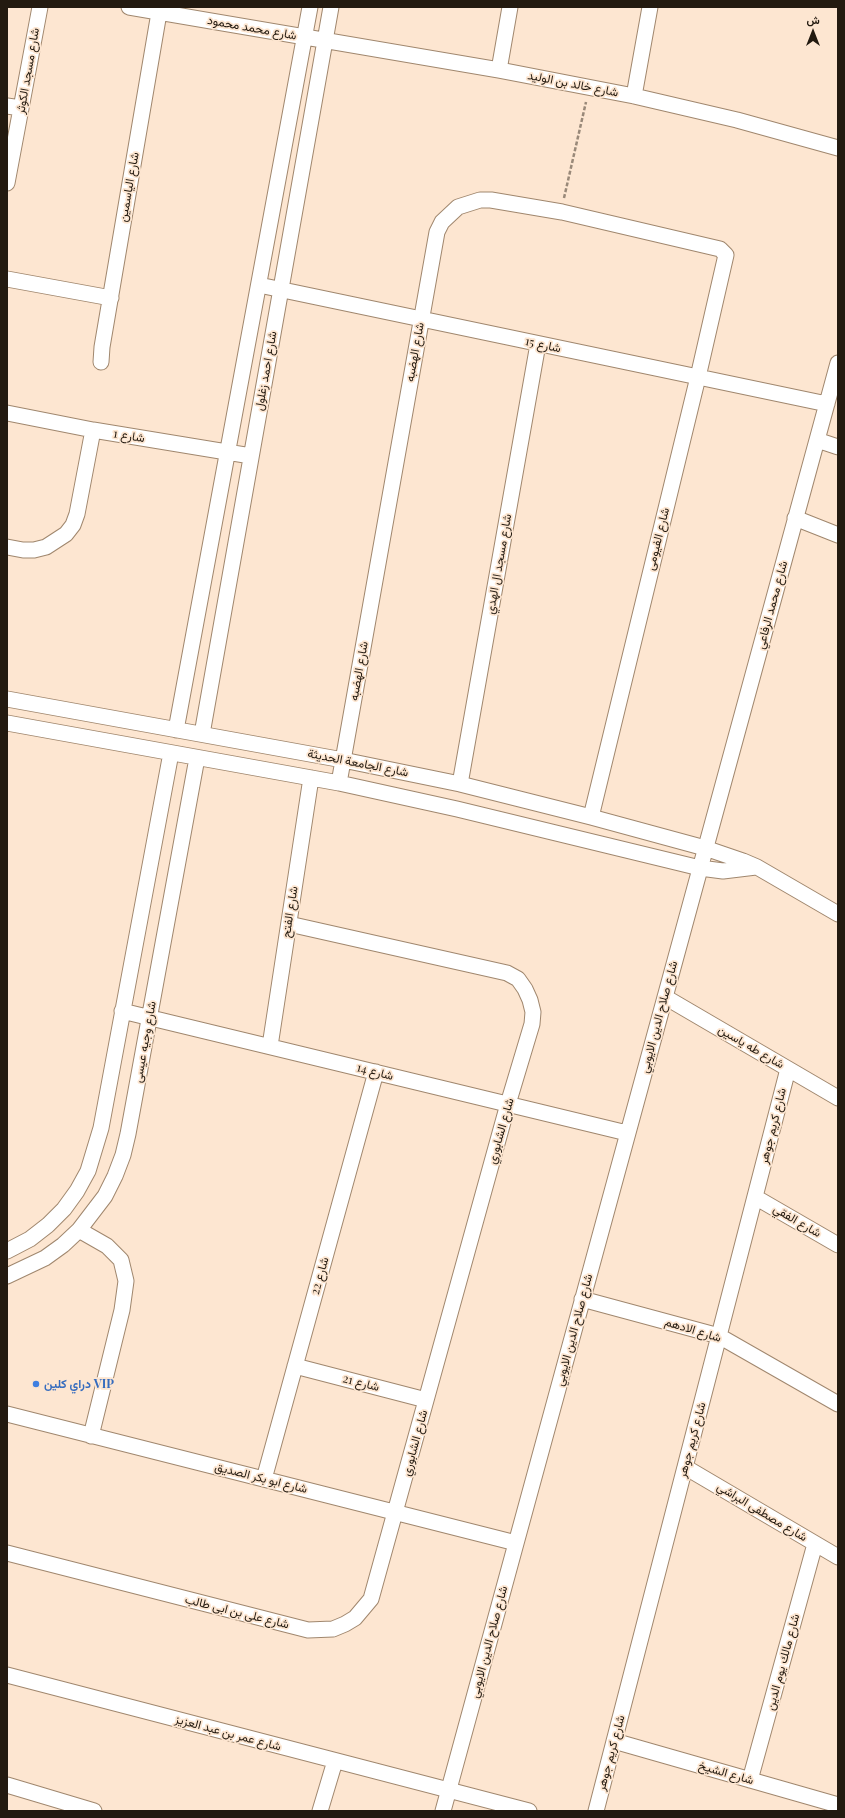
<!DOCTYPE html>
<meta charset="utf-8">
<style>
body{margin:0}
#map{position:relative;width:845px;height:1818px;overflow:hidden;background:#fde6d1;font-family:"Playfair Display",Vazirmatn,serif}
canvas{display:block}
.frame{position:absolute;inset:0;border:8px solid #231a10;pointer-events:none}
.north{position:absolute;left:793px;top:12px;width:40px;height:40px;-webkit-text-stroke:3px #fde6d1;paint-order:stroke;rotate:0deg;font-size:11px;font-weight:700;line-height:16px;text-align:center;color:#231a10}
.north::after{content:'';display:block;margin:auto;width:14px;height:18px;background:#231a10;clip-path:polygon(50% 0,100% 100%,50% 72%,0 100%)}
</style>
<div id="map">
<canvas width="845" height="1818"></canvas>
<div class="frame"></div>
<div class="north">ش</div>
</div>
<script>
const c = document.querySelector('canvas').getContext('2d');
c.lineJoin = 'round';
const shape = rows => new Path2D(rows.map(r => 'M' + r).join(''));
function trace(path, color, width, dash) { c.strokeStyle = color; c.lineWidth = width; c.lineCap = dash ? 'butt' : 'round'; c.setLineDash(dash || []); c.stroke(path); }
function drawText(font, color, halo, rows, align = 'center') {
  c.font = font + ' "Playfair Display",Vazirmatn,serif'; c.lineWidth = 3.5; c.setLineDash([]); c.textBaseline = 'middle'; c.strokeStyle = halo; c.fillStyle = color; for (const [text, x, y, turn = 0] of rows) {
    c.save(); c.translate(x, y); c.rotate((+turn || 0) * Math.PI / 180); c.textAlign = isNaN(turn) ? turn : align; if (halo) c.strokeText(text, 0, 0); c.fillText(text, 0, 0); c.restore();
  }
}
const minor = shape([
 [129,7,499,70,634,96,737,120,838,148],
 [499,70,510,7],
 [634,96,650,7],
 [7,106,21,108],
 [7,183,40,7],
 [7,279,111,298],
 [259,285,827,404],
 [101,362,102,347,160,7],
 [7,413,93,430,251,456],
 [817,440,838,447],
 [795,518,838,535],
 [7,547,23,550,34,550,46,547,66,534,73,525,77,514,93,430],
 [7,699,343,760,460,784,591,817,705,848,743,861,757,867,838,914],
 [7,723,339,783,457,809,700,868,723,871,756,867],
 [176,730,310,7],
 [202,734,331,7],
 [339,783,437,232,442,222,458,207,480,200,491,200,562,212,720,249,726,255,698,377,591,817],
 [460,784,538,344],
 [665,997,838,1098],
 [122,1011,627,1133],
 [270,1046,311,778],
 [755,1197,838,1245],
 [79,1230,107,1246,121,1260,126,1281,122,1310,91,1436],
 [7,1251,30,1239,48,1225,64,1209,77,1191,88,1171,101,1128,171,753],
 [7,1276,45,1258,63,1245,79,1230,105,1196,115,1176,123,1155,128,1134,197,758],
 [582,1299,719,1336,838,1404],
 [295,1366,426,1400],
 [7,1414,516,1543],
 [685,1467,838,1557],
 [264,1479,376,1072],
 [7,1553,308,1630,333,1629,345,1624,355,1618,371,1599,508,1104,532,1024,533,1012,530,1000,525,989,518,979,507,973,289,924],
 [7,1675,529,1811],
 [614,1741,838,1805],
 [750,1780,815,1544],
 [7,1785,94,1811],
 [320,1811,335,1761],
 [443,1811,838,363],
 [596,1811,788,1069]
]);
trace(minor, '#a0876e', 17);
trace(shape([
 [564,198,586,102]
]), '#998979', 2.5, [4, 2]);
trace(minor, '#fff', 15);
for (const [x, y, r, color] of [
 [36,1384,4,"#3f7fe0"]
]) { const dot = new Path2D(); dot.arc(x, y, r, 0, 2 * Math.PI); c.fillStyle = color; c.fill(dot); trace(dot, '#fde6d1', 1.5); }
drawText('12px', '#231a10', '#fde6d1', [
 ["شارع محمد محمود",252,28,10],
 ["شارع مسجد الكوثر",28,71,-80],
 ["شارع خالد بن الوليد",573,84,11],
 ["شارع الياسمين",129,187,-80],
 ["شارع 15",543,345,12],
 ["شارع الهضبه",415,352,-80],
 ["شارع احمد زغلول",266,371,-80],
 ["شارع 1",129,436,9],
 ["شارع الفيومى",658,539,-76],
 ["شارع مسجد ال الهدي",499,564,-80],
 ["شارع محمد الرفاعي",772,605,-75],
 ["شارع الهضبه",359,671,-80],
 ["شارع الجامعة الحديثة",358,763,11],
 ["شارع الفتح",290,912,-81],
 ["شارع صلاح الدين الايوبي",659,1017,-75],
 ["شارع وجيه عيسى",145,1042,-80],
 ["شارع طه ياسين",751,1047,30],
 ["شارع 14",375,1072,14],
 ["شارع كريم جوهر",773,1126,-76],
 ["شارع الشابوري",501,1131,-74],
 ["شارع الفقي",797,1221,30],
 ["شارع 22",320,1276,-75],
 ["شارع صلاح الدين الايوبي",574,1330,-75],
 ["شارع الادهم",693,1330,17],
 ["شارع 21",361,1383,14],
 ["شارع كريم جوهر",692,1440,-75],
 ["شارع الشابوري",415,1443,-75],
 ["شارع ابو بكر الصديق",261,1478,14],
 ["شارع مصطفى البراشي",762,1512,31],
 ["شارع على بن ابى طالب",237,1612,14],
 ["شارع صلاح الدين الايوبي",489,1642,-75],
 ["شارع مالك يوم الدين",783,1662,-75],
 ["شارع عمر بن عبد العزيز",228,1733,15],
 ["شارع كريم جوهر",611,1753,-75],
 ["شارع الشيخ",726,1773,16]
]);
drawText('bold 12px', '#366cbe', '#fde6d1', [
 ["دراي كلين VIP",44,1384]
], 'left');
</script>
